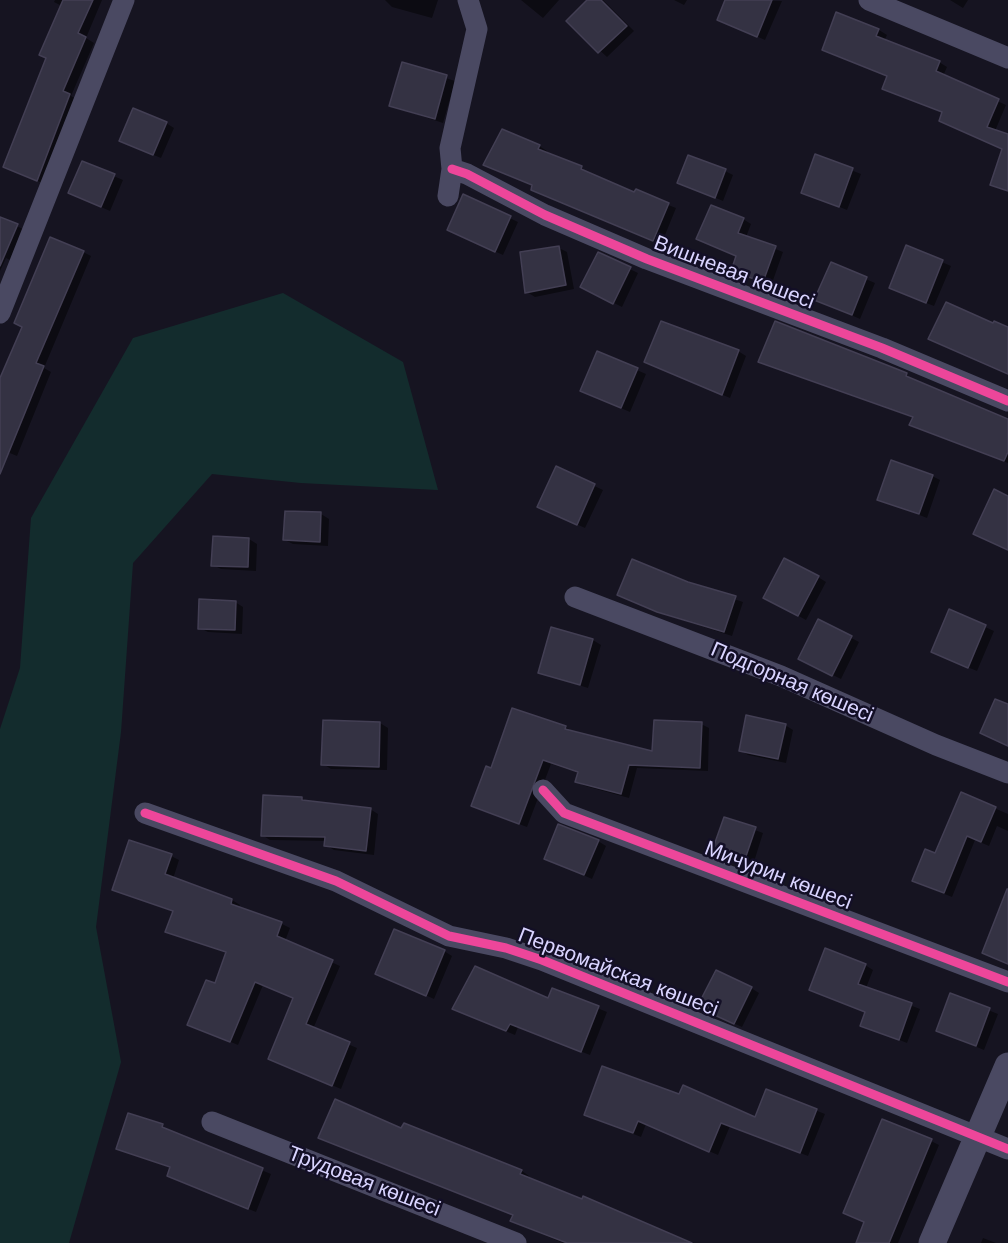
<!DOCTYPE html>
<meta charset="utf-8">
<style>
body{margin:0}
canvas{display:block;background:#161421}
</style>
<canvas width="1008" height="1243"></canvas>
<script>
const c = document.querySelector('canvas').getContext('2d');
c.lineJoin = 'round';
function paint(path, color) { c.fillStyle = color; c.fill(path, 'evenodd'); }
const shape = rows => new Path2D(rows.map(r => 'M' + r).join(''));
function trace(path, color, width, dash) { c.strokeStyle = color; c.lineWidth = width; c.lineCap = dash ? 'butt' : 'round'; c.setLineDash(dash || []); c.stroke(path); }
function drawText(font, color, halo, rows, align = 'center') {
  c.font = font + ' Arial,sans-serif'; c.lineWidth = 5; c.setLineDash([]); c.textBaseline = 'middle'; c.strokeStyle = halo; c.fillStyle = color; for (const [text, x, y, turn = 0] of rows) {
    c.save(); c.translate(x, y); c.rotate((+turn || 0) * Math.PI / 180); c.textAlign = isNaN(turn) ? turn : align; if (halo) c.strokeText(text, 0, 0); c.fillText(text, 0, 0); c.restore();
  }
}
paint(shape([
 [283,293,403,362,438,490,301,483,212,474,133,563,121,732,96,927,121,1062,69,1243,0,1243,0,729,20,668,31,518,133,338]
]), '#132c2d');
paint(shape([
 [55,0,102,0,86,38,94,43,71,96,78,100,45,184,13,171,62,6,54,2],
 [385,0,438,0,432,18,392,7],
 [521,0,559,0,543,18],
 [590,0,603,0,634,31,607,57,568,21],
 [674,0,687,0,684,5],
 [727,0,782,1,765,40,726,23],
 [950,0,968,0,963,8],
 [837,14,879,30,887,35,884,41,939,62,947,67,943,76,1006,105,995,131,1008,136,1008,192,992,184,1004,149,944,113,892,93,889,76,824,50],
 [403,64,455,81,443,123,391,106],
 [166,123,174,128,161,158,129,145],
 [539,146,547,151,546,154,582,168,589,174,676,208,661,245,540,194,532,189,534,186,493,169],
 [816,156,861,174,847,210,803,192],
 [83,163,123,180,110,211,78,197],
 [725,171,733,175,723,201,678,182],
 [464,196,518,222,503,255,456,234],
 [0,218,25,230,12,261,6,258,0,271],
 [743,219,751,224,746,237,783,252,771,286,733,270,738,257,698,239],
 [907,247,951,266,934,306,898,292],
 [559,248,567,252,574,289,535,297,527,292],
 [83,252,91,256,44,368,51,372,17,456,0,449,0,384],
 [599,254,638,273,622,307,590,291],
 [831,264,875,283,860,319,824,303],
 [738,351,746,356,730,398,654,366],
 [598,353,646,374,630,412,590,395],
 [760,361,906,374,914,381,1008,420,1008,463,919,429,914,418],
 [556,468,603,490,585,528,547,511],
 [932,476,940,480,927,518,879,499],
 [286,512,321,514,329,519,328,546,293,544,285,540],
 [249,539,257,544,256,571,221,569,213,565],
 [818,577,826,582,806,620,773,602],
 [687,583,743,602,732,636,666,615,627,599],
 [235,602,243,607,242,634,208,632,200,628],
 [950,611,994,631,977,671,940,656],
 [819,621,859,642,841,679,808,663],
 [593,640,601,645,588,688,540,673],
 [380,723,388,728,387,770,331,769,323,764],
 [701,724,709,728,708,771,637,768,629,798,585,786,577,782,579,773,551,764,527,827,481,810,492,770,566,727,573,732,654,753],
 [785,725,793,730,786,763,748,755,740,750],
 [962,794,1008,814,1008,831,997,826,989,846,975,840,952,897,922,885],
 [302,798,308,802,370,809,378,814,374,855,334,850,326,845,326,841,270,840,262,835],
 [725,819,763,833,753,865,714,850],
 [598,841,606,846,592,879,545,858],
 [171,856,179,860,173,879,232,900,240,905,238,908,282,924,290,928,285,941,340,966,313,1029,357,1048,341,1089,270,1059,295,999,263,985,238,1045,197,1028,228,953,175,935,167,931,174,912,114,890],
 [444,951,452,956,434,999,385,977],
 [865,965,873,970,866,988,920,1009,907,1043,862,1025,866,1012,811,989],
 [751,988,759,993,742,1027,707,1011],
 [553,990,607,1012,590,1055,518,1027,515,1035,462,1013,548,1000],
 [951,995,998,1014,984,1050,938,1031],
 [767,1091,825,1114,808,1156,730,1126,718,1155,646,1124,641,1137,586,1115,680,1096,756,1119],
 [404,1125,522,1171,529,1176,528,1179,583,1201,584,1198,694,1243,563,1243,520,1225,515,1215,320,1138,402,1130],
 [162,1126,170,1132,271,1174,256,1212,176,1180,168,1175,171,1168,118,1149],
 [931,1141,939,1145,898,1243,858,1243,866,1222,845,1213],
 [983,1238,996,1243,981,1243]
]), '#0007');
const building = shape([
 [63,0,93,0,78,33,86,37,63,91,70,94,37,181,3,167,46,58,39,55,63,0],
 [587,0,601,0,627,26,598,53,566,21,587,0],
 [725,0,772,0,757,37,717,20,725,0],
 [836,12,879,29,876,36,940,61,936,71,999,99,987,127,1008,134,1008,191,990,185,1002,149,939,121,942,112,882,89,887,76,822,50,836,12],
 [402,62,447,75,435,119,389,106,402,62],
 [133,108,167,122,153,155,119,141,133,108],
 [502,129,540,145,538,149,582,166,581,169,634,192,636,189,669,203,653,241,531,190,532,185,483,165,502,129],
 [815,154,853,168,839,207,801,193,815,154],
 [688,155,726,169,715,198,677,183,688,155],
 [82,161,115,174,101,207,68,193,82,161],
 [463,194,511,216,495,252,447,230,463,194],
 [711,205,744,218,738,233,776,246,763,282,731,271,736,256,696,239,711,205],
 [0,217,18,224,0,266,0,217],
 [50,237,84,251,36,363,44,366,0,474,0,378,22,327,14,323,50,237],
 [906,245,943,260,926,303,889,288,906,245],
 [559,246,566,285,525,293,520,252,559,246],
 [598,252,631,267,613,304,580,287,598,252],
 [831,262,867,277,852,315,814,300,831,262],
 [946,302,993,323,994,321,1008,327,1008,374,928,339,946,302],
 [661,321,739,350,722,395,644,362,661,321],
 [775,321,907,373,906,376,1008,419,1008,452,1004,461,909,425,913,417,758,362,775,321],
 [597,351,638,368,621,408,580,391,597,351],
 [891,460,933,475,919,514,877,500,891,460],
 [556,466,595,484,577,525,537,507,556,466],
 [994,489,1008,496,1008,550,973,534,994,489],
 [285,511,321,512,320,542,283,540,285,511],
 [213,536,249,538,248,567,211,566,213,536],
 [784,558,819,576,798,616,763,598,784,558],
 [632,559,688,582,736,596,724,632,657,612,617,595,632,559],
 [199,599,236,601,235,630,198,629,199,599],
 [949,609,986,625,968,668,931,652,949,609],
 [818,619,852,636,832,676,798,659,818,619],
 [551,627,593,639,580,685,538,673,551,627],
 [995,699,1008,704,1008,746,980,733,995,699],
 [512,708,566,726,565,729,652,751,654,720,702,722,700,768,629,765,621,794,575,782,578,772,543,760,519,824,471,806,486,766,491,768,512,708],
 [746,715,786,724,778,759,739,751,746,715],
 [323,720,380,722,379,767,321,765,323,720],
 [961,792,996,807,981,842,967,836,944,893,912,881,925,849,935,853,961,792],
 [263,795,302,797,302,800,371,808,366,851,324,846,325,837,261,836,263,795],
 [724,817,756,827,744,862,712,851,724,817],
 [558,824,599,840,584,875,544,859,558,824],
 [129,840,172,854,165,874,232,899,231,904,282,922,277,936,333,960,306,1024,350,1042,332,1086,268,1059,293,998,255,982,230,1042,187,1025,206,980,215,983,226,952,165,932,173,911,112,890,129,840],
 [1007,889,1008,889,1008,964,982,953,1007,889],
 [394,929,445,950,426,996,375,974,394,929],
 [825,948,866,964,858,984,912,1003,899,1040,860,1026,865,1012,809,990,825,948],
 [475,966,548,998,552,988,599,1006,581,1052,510,1024,506,1031,452,1009,475,966],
 [716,970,752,987,734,1024,697,1007,716,970],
 [950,993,990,1008,976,1046,936,1031,950,993],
 [602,1066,679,1094,683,1085,755,1117,766,1089,817,1109,800,1153,721,1123,709,1152,638,1121,633,1133,584,1115,602,1066],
 [335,1099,401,1128,404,1123,522,1170,520,1174,582,1199,583,1196,692,1243,567,1243,510,1221,513,1215,318,1138,335,1099],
 [128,1113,163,1124,162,1127,263,1168,248,1209,167,1176,170,1167,116,1149,128,1113],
 [882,1119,932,1139,889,1243,856,1243,864,1222,843,1213,882,1119]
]);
paint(building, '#343243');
trace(building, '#433f54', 1.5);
trace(shape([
 [869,0,1008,58],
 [452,169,467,174,545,215,647,259,882,348,1008,401],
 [448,196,452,169,450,148,477,29,468,0],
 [0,313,124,0],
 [575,597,781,676,936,745,1008,773],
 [543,790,564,813,1008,982],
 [145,813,336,881,449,936,506,948,542,960,1008,1149],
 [212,1122,516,1243]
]), '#4a4962', 21);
trace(shape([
 [932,1243,1008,1066]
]), '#4a4962', 27);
trace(shape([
 [452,169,467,174,545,215,647,259,882,348,1008,401],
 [543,790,564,813,1008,982],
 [145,813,336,881,449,936,506,948,542,960,1008,1149]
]), '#ed469a', 9);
drawText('21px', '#d9d4ff', '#130f26', [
 ["Вишневая көшесі",734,273,21],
 ["Подгорная көшесі",792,683,23],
 ["Мичурин көшесі",778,876,21],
 ["Первомайская көшесі",618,973,21],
 ["Трудовая көшесі",364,1182,21]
]);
</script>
